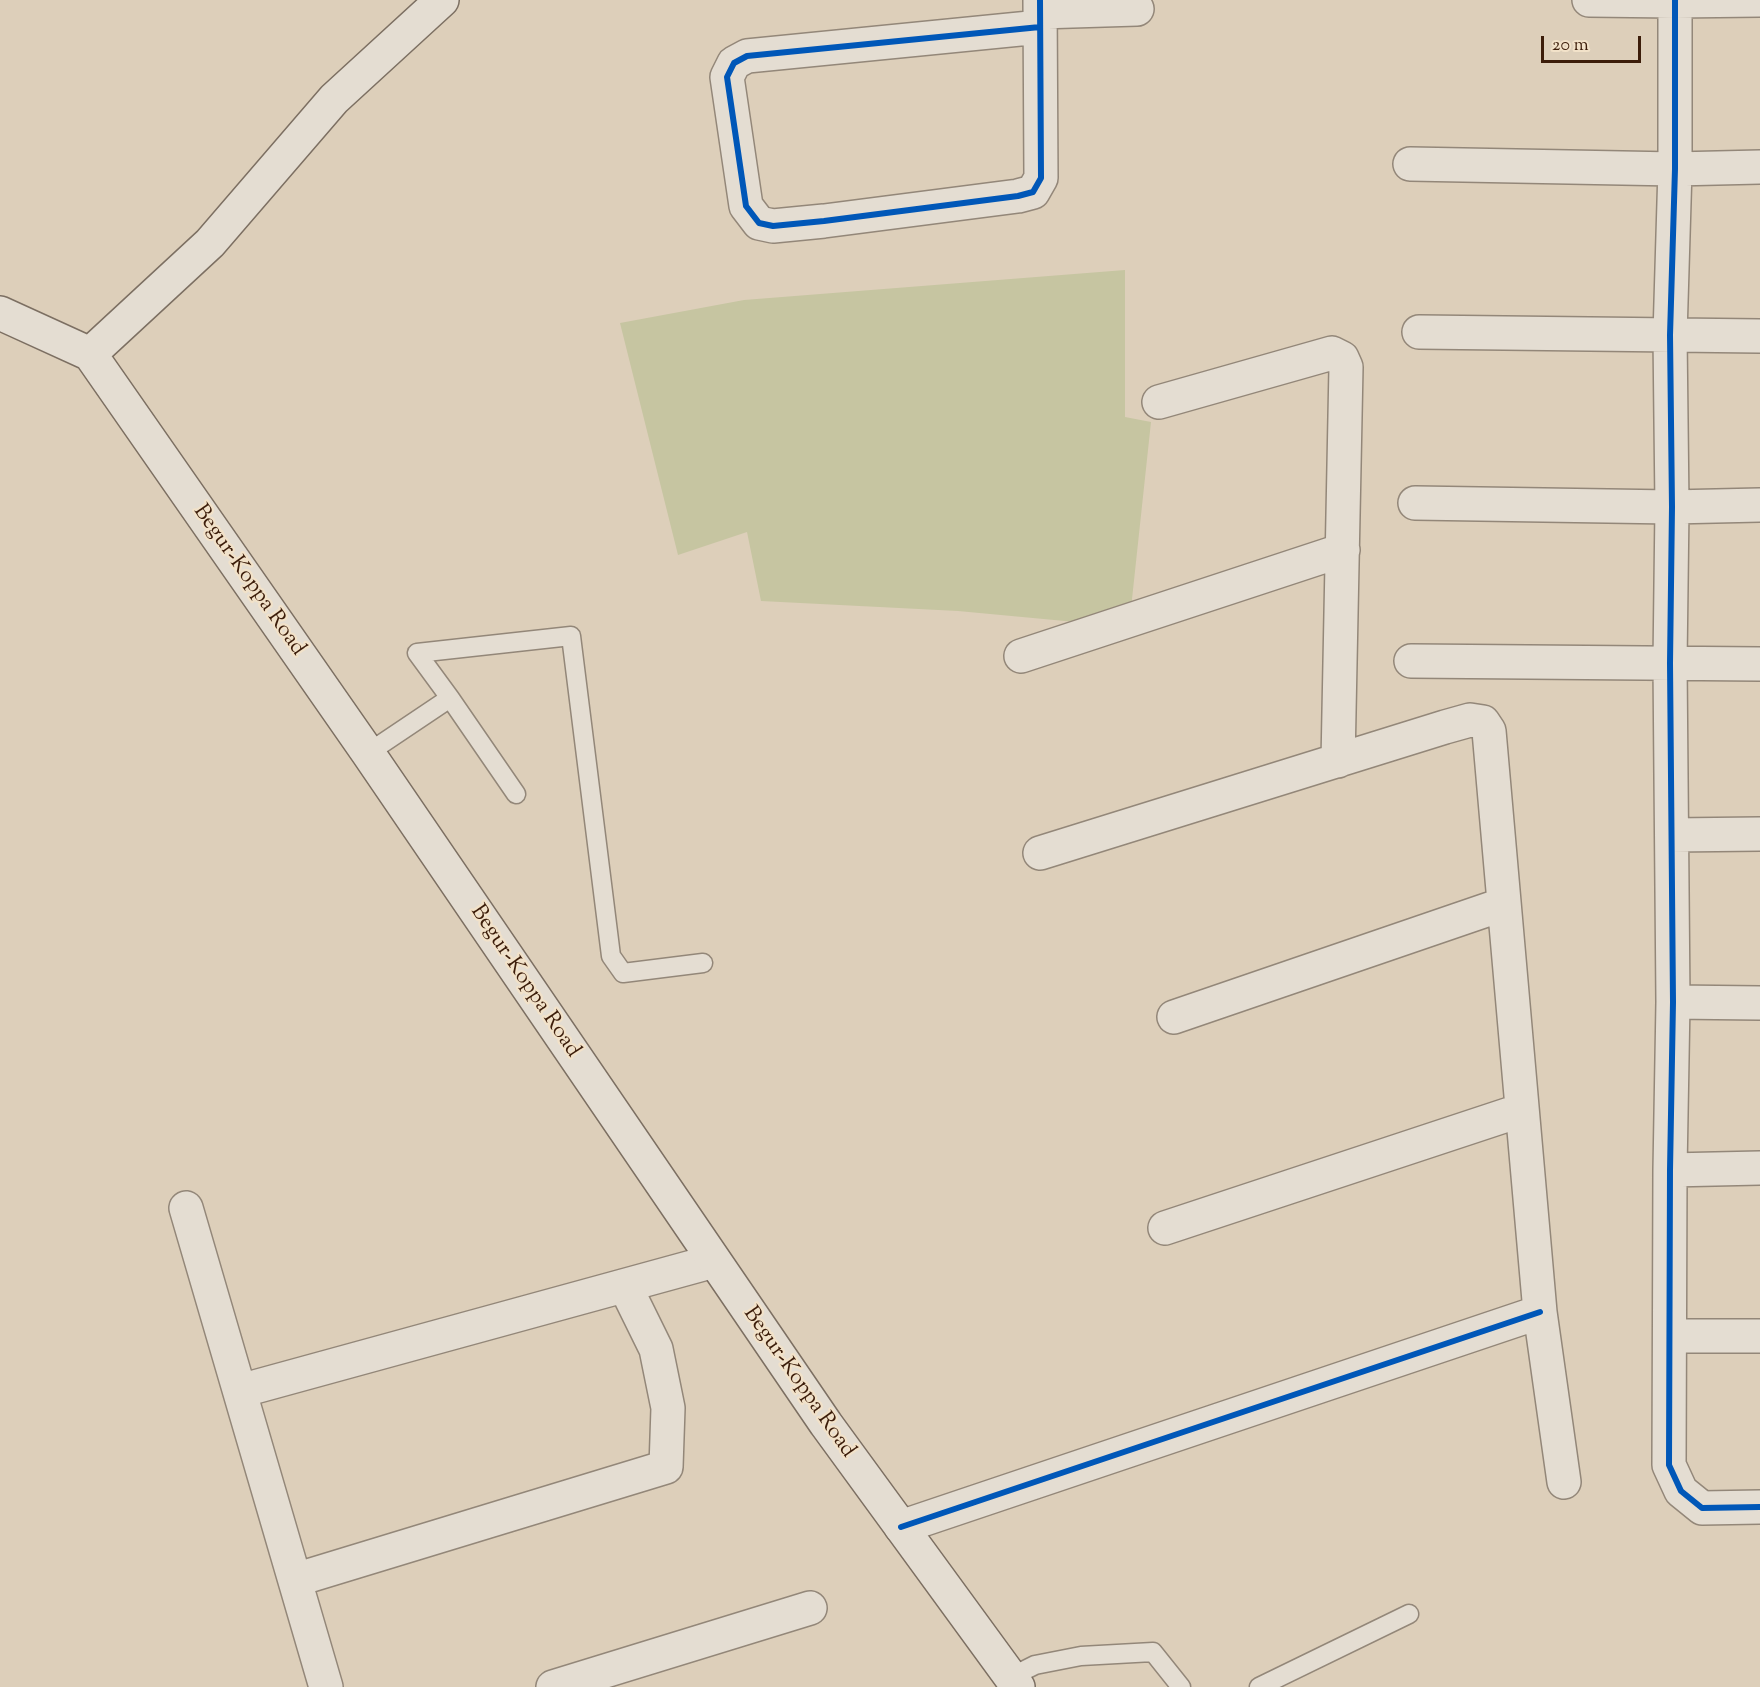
<!DOCTYPE html>
<style>
body{margin:0}
#map{position:relative;width:1760px;height:1687px;overflow:hidden;background:#ddcfba;font-family:"Sorts Mill Goudy",serif}
canvas{display:block}
.scale{position:absolute;left:1541px;top:36px;width:100px;height:27px;box-sizing:border-box;border:3px solid #3c1d0a;border-top:0;padding-left:8px;font-size:18px;line-height:21px;white-space:nowrap;color:#3c1d0a;-webkit-text-stroke:4px #f2e2c9;paint-order:stroke}
</style>
<div id="map">
<canvas width="1760" height="1687"></canvas>
<div class="scale">20 m</div>
</div>
<script>
const c = document.querySelector('canvas').getContext('2d');
c.lineJoin = 'round';
function paint(path, color) { c.fillStyle = color; c.fill(path, 'evenodd'); }
const shape = rows => new Path2D(rows.map(r => 'M' + r).join(''));
function trace(path, color, width, dash) { c.strokeStyle = color; c.lineWidth = width; c.lineCap = dash ? 'butt' : 'round'; c.setLineDash(dash || []); c.stroke(path); }
function drawText(font, color, halo, rows, align = 'center') {
  c.font = font + ' "Sorts Mill Goudy",serif'; c.lineWidth = 4.5; c.setLineDash([]); c.textBaseline = 'middle'; c.strokeStyle = halo; c.fillStyle = color; for (const [text, x, y, turn = 0] of rows) {
    c.save(); c.translate(x, y); c.rotate((+turn || 0) * Math.PI / 180); c.textAlign = isNaN(turn) ? turn : align; if (halo) c.strokeText(text, 0, 0); c.fillText(text, 0, 0); c.restore();
  }
}
paint(shape([
 [1125,270,1125,417,1151,422,1129,627,958,611,761,601,747,532,678,555,620,323,744,300]
]), '#c6c5a1');
const lane = shape([
 [450,698,516,794],
 [368,753,450,698,417,653,571,636,611,956,623,973,703,963],
 [1011,1677,1035,1665,1081,1656,1153,1652,1181,1687],
 [1259,1687,1409,1614]
]);
const street = shape([
 [1589,0,1675,1,1760,0],
 [1675,0,1675,169,1670,335,1672,507,1670,663,1673,1002,1670,1170,1669,1465,1681,1491,1702,1508,1760,1507],
 [1040,12,1137,9],
 [1040,27,747,56,734,63,727,77,746,206,759,223,773,226,824,221,1018,196,1033,192,1041,178,1040,0],
 [1410,164,1675,169,1760,167],
 [1419,332,1760,336],
 [1159,402,1332,353,1342,358,1346,367,1338,761],
 [1415,503,1672,507,1760,505],
 [1021,656,1343,550],
 [1411,661,1760,664],
 [1672,835,1760,834],
 [1040,853,1445,727,1470,720,1483,722,1489,731,1540,1312,1564,1482],
 [1673,1002,1760,1003],
 [1174,1017,1504,904],
 [1670,1170,1760,1168],
 [186,1208,326,1687],
 [1165,1228,1522,1110],
 [1670,1336,1760,1336],
 [240,1391,714,1261],
 [901,1527,1540,1312],
 [295,1580,666,1467,668,1408,656,1349,625,1286],
 [553,1687,810,1608]
]);
const secondary = shape([
 [0,313,90,354,368,753,826,1424,1018,1687],
 [90,354,210,243,334,99,442,0]
]);
trace(lane, '#938779', 21);
trace(street, '#938779', 36);
trace(secondary, '#7c6f62', 36);
trace(lane, '#e4ddd2', 18);
trace(street, '#e4ddd2', 33);
trace(secondary, '#e4ddd2', 33);
trace(shape([
 [1675,0,1675,169,1670,335,1672,507,1670,663,1673,1002,1670,1170,1669,1465,1681,1491,1702,1508,1760,1507],
 [1040,27,747,56,734,63,727,77,746,206,759,223,773,226,824,221,1018,196,1033,192,1041,178,1040,0],
 [901,1527,1540,1312]
]), '#0057b8', 6);
drawText('22px', '#3c1d0a', '#f2e2c9', [
 ["Begur-Koppa Road",248,581,55],
 ["Begur-Koppa Road",524,982,56],
 ["Begur-Koppa Road",798,1383,55]
]);
</script>
